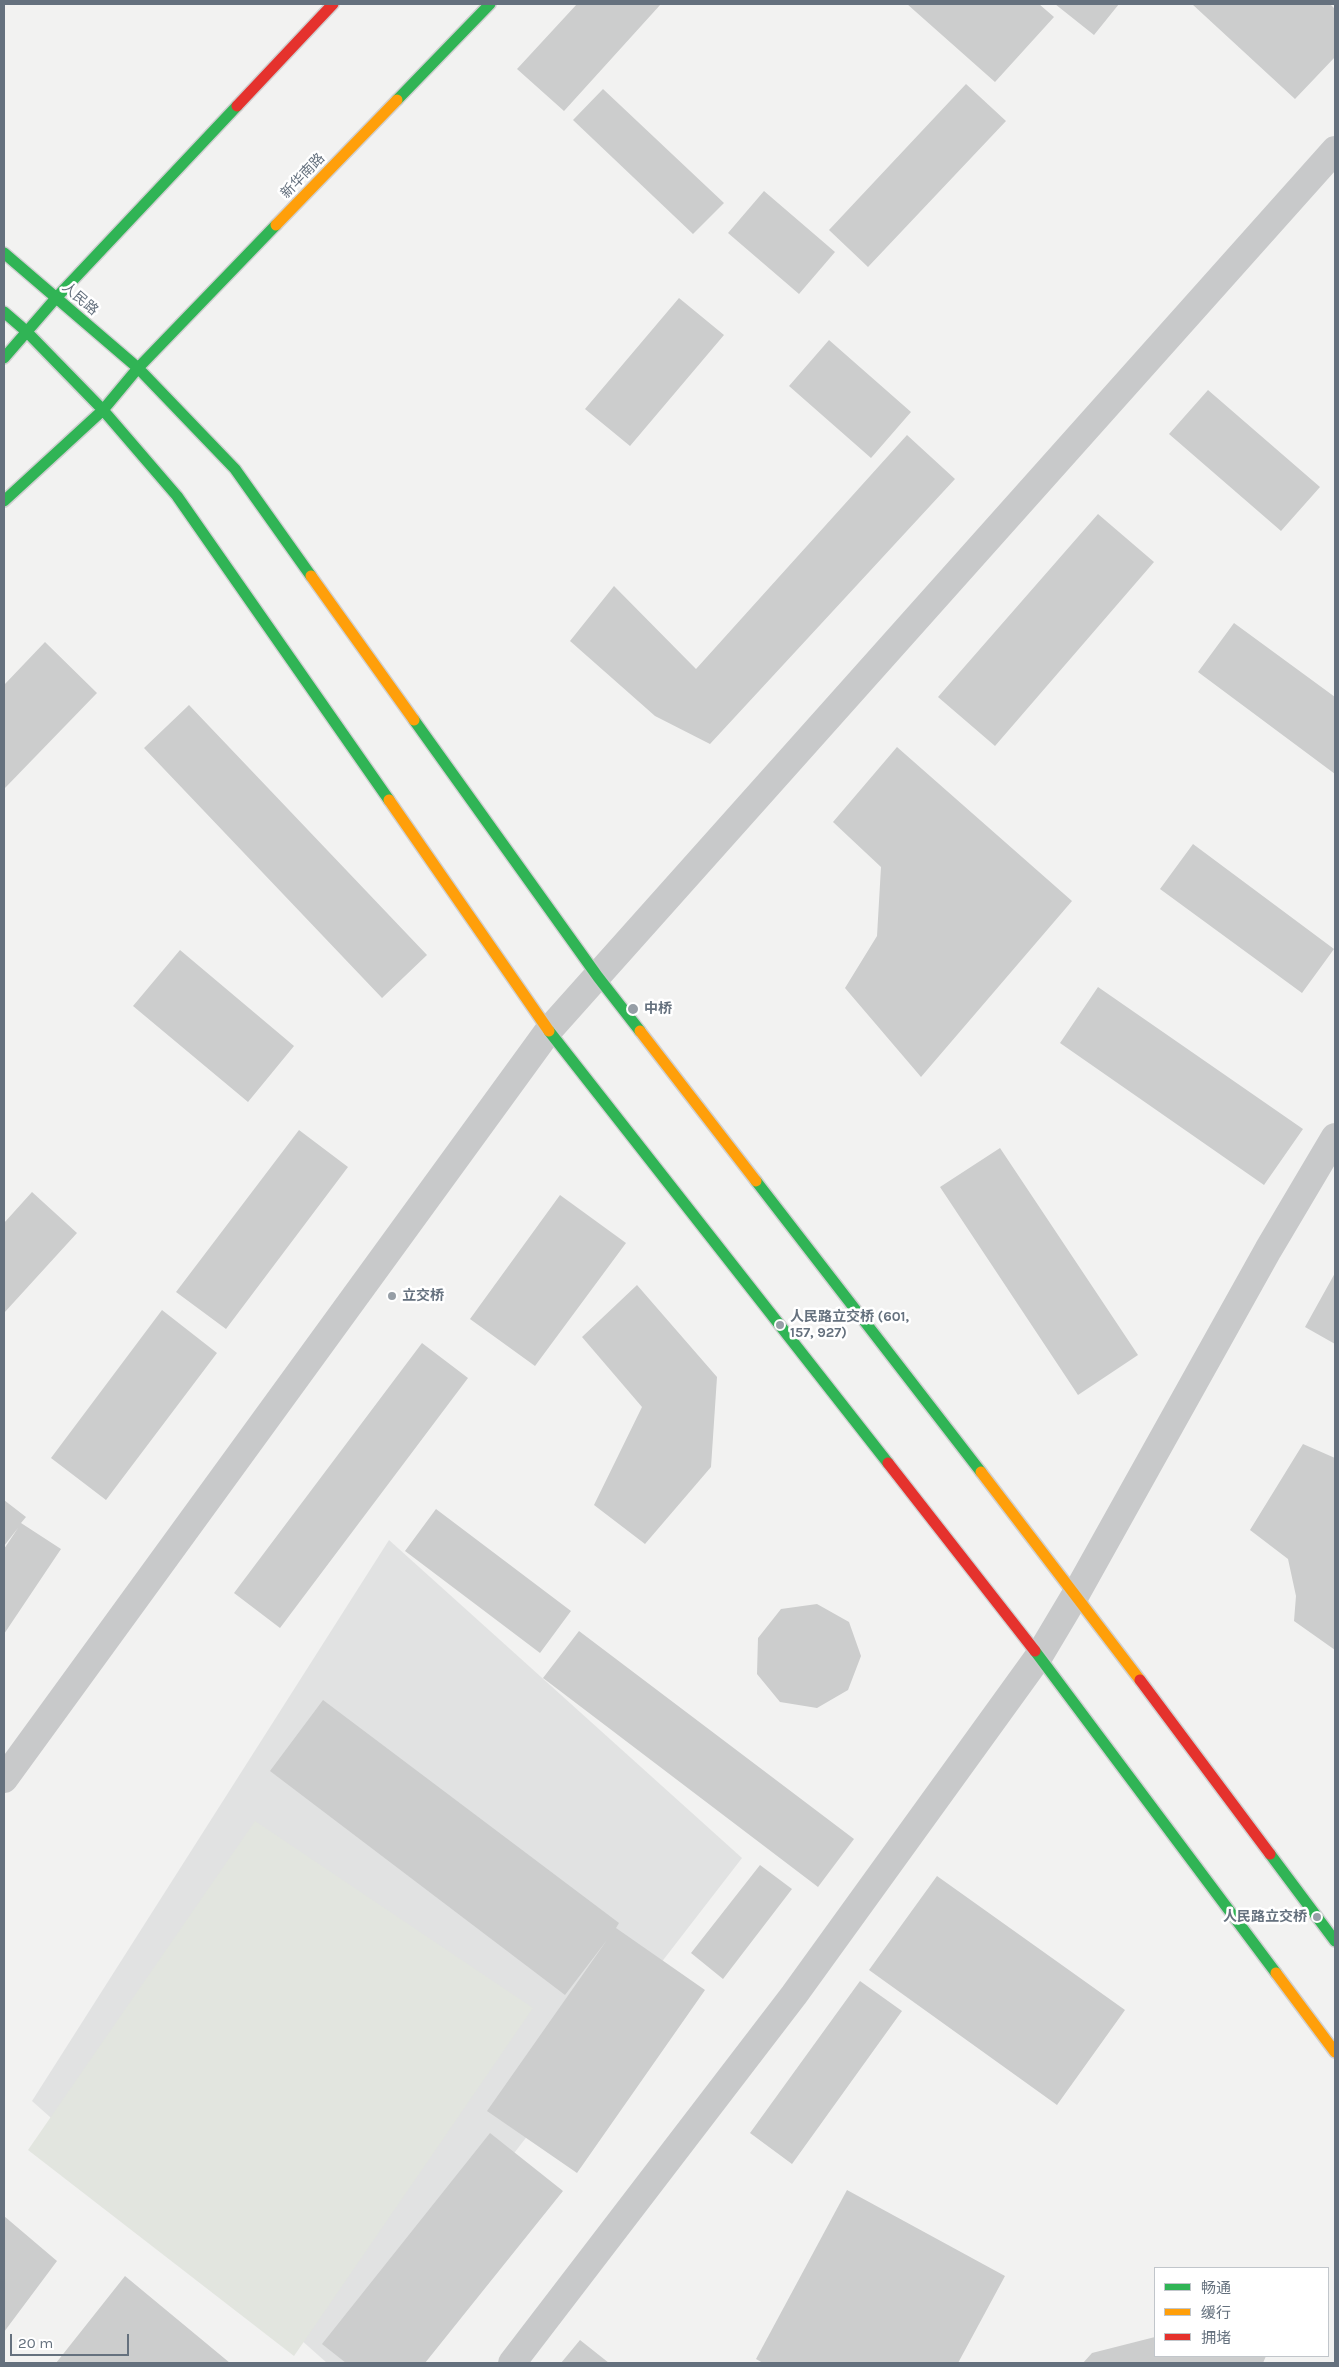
<!DOCTYPE html>
<meta charset="utf-8">
<style>
body{margin:0}
#map{position:relative;width:1339px;height:2367px;overflow:hidden;background:#f2f2f1;font-family:Karla,"Noto Sans SC",sans-serif}
canvas{display:block}
.frame{position:absolute;inset:0;border:5px solid #65717e;pointer-events:none}
.legend{position:absolute;left:1154px;top:2267px;width:175px;height:90px;box-sizing:border-box;background:#fff;border:1px solid #c1c6cb;margin:0;padding:6px 9px;list-style:none;font-size:15px;color:#65717e}
.legend li{display:flex;align-items:center;gap:10px;height:25px}
.legend b{width:25px;border:1px solid #c1c6cb}
.scale{position:absolute;left:10px;top:2334px;width:119px;height:22px;box-sizing:border-box;border:2px solid #65717e;border-top:0;padding-left:6px;font-size:15px;line-height:18px;white-space:nowrap;color:#65717e;-webkit-text-stroke:4px #fff;paint-order:stroke}
</style>
<div id="map">
<canvas width="1339" height="2367"></canvas>
<div class="frame"></div>
<ul class="legend">
<li><b style="height:6px;background:#30b455"></b>畅通</li>
<li><b style="height:6px;background:#ff9f0a"></b>缓行</li>
<li><b style="height:6px;background:#e5322d"></b>拥堵</li>
</ul>
<div class="scale">20 m</div>
</div>
<script>
const c = document.querySelector('canvas').getContext('2d');
c.lineJoin = 'round';
function paint(path, color) { c.fillStyle = color; c.fill(path, 'evenodd'); }
const shape = rows => new Path2D(rows.map(r => 'M' + r).join(''));
function trace(path, color, width, dash) { c.strokeStyle = color; c.lineWidth = width; c.lineCap = dash ? 'butt' : 'round'; c.setLineDash(dash || []); c.stroke(path); }
function drawText(font, color, halo, rows, align = 'center') {
  c.font = font + ' Karla,"Noto Sans SC",sans-serif'; c.lineWidth = 5; c.setLineDash([]); c.textBaseline = 'middle'; c.strokeStyle = halo; c.fillStyle = color; for (const [text, x, y, turn = 0] of rows) {
    c.save(); c.translate(x, y); c.rotate((+turn || 0) * Math.PI / 180); c.textAlign = isNaN(turn) ? turn : align; if (halo) c.strokeText(text, 0, 0); c.fillText(text, 0, 0); c.restore();
  }
}
paint(shape([
 [389,1540,742,1858,352,2363,327,2363,32,2101]
]), '#e1e2e2');
paint(shape([
 [255,1821,533,2008,294,2356,28,2150]
]), '#e2e5df');
paint(shape([
 [577,4,661,4,564,111,517,69],
 [907,4,1039,4,1054,17,995,82],
 [1055,4,1119,4,1094,35],
 [1192,4,1330,4,1335,9,1335,57,1295,99],
 [966,84,1006,121,868,267,829,230],
 [603,89,724,203,693,234,573,120],
 [764,191,835,252,799,294,728,233],
 [679,298,724,335,630,446,585,409],
 [829,340,911,412,871,458,789,386],
 [1208,390,1320,487,1281,531,1169,434],
 [907,435,955,479,710,744,655,716,570,641,614,586,696,669],
 [1098,514,1154,562,995,746,938,697],
 [1234,623,1335,697,1335,774,1198,672],
 [45,642,97,693,4,789,4,685],
 [189,705,427,955,382,998,144,748],
 [897,747,1072,901,921,1077,845,988,877,936,881,867,833,822],
 [1193,844,1334,949,1302,993,1160,889],
 [180,950,294,1046,248,1102,133,1006],
 [1098,987,1303,1129,1264,1185,1060,1043],
 [299,1130,348,1167,226,1329,176,1292],
 [1000,1148,1138,1355,1078,1395,940,1187],
 [32,1192,77,1233,4,1313,4,1223],
 [560,1195,626,1243,535,1366,470,1319],
 [1335,1273,1335,1344,1305,1327],
 [637,1285,717,1377,711,1467,645,1544,594,1505,642,1407,582,1337],
 [162,1310,217,1353,106,1500,51,1458],
 [422,1343,468,1378,280,1628,234,1593],
 [1303,1444,1335,1458,1335,1650,1294,1621,1296,1596,1288,1559,1250,1530],
 [4,1500,26,1517,21,1523,61,1549,4,1634,4,1549,18,1528,4,1546],
 [436,1509,571,1611,540,1653,405,1551],
 [817,1604,849,1622,861,1656,848,1690,817,1708,780,1702,757,1674,758,1638,781,1609],
 [579,1631,854,1839,818,1887,543,1678],
 [323,1700,619,1923,616,1928,705,1990,577,2173,487,2111,607,1940,565,1995,270,1771],
 [760,1865,792,1889,723,1979,691,1953],
 [937,1876,1125,2010,1057,2105,869,1970],
 [860,1981,902,2011,792,2164,750,2133],
 [490,2133,563,2191,425,2363,346,2363,322,2344],
 [847,2190,1005,2276,958,2363,763,2363,756,2359],
 [4,2216,57,2261,4,2332],
 [125,2276,230,2363,56,2363],
 [1155,2337,1155,2356,1266,2356,1263,2363,1083,2363,1092,2353],
 [580,2340,609,2363,561,2363]
]), '#cccdcd');
const fast = shape([
 [397,100,490,4],
 [4,253,138,368,235,469,311,576],
 [4,312,26,331,103,410,177,496,389,800],
 [4,358,56,298,237,106],
 [4,501,103,410,138,368,276,225],
 [414,720,598,977,640,1031],
 [549,1031,888,1463],
 [756,1181,981,1472],
 [1035,1651,1276,1973],
 [1270,1854,1335,1941]
]);
const slow = shape([
 [276,225,397,100],
 [311,576,414,720],
 [389,800,549,1031],
 [640,1031,756,1181],
 [981,1472,1140,1680],
 [1276,1973,1335,2052]
]);
const jam = shape([
 [237,106,333,4],
 [888,1463,1035,1651],
 [1140,1680,1270,1854]
]);
trace(fast, '#d0d0d1', 14);
trace(slow, '#d0d0d1', 14);
trace(jam, '#d0d0d1', 14);
trace(shape([
 [4,1779,549,1030,1335,150],
 [512,2363,794,1995,1039,1656,1076,1594,1268,1250,1335,1137]
]), '#c8c9ca', 28);
trace(fast, '#30b455', 11);
trace(slow, '#ff9f0a', 11);
trace(jam, '#e5322d', 11);
for (const [x, y, r, color] of [
 [633,1009,6,"#969ea6"],
 [392,1296,5,"#969ea6"],
 [780,1325,5,"#969ea6"],
 [1317,1917,5,"#969ea6"]
]) { const dot = new Path2D(); dot.arc(x, y, r, 0, 2 * Math.PI); c.fillStyle = color; c.fill(dot); trace(dot, '#fff', 2); }
drawText('14px', '#65717e', '#fff', [
 ["新华南路",303,176,-46],
 ["人民路",80,299,41]
]);
drawText('bold 14px', '#65717e', '#fff', [
 ["中桥",644,1009],
 ["立交桥",402,1296],
 ["人民路立交桥 (601,",790,1317],
 ["157, 927)",790,1333],
 ["人民路立交桥",1307,1917,"right"]
], 'left');
</script>
